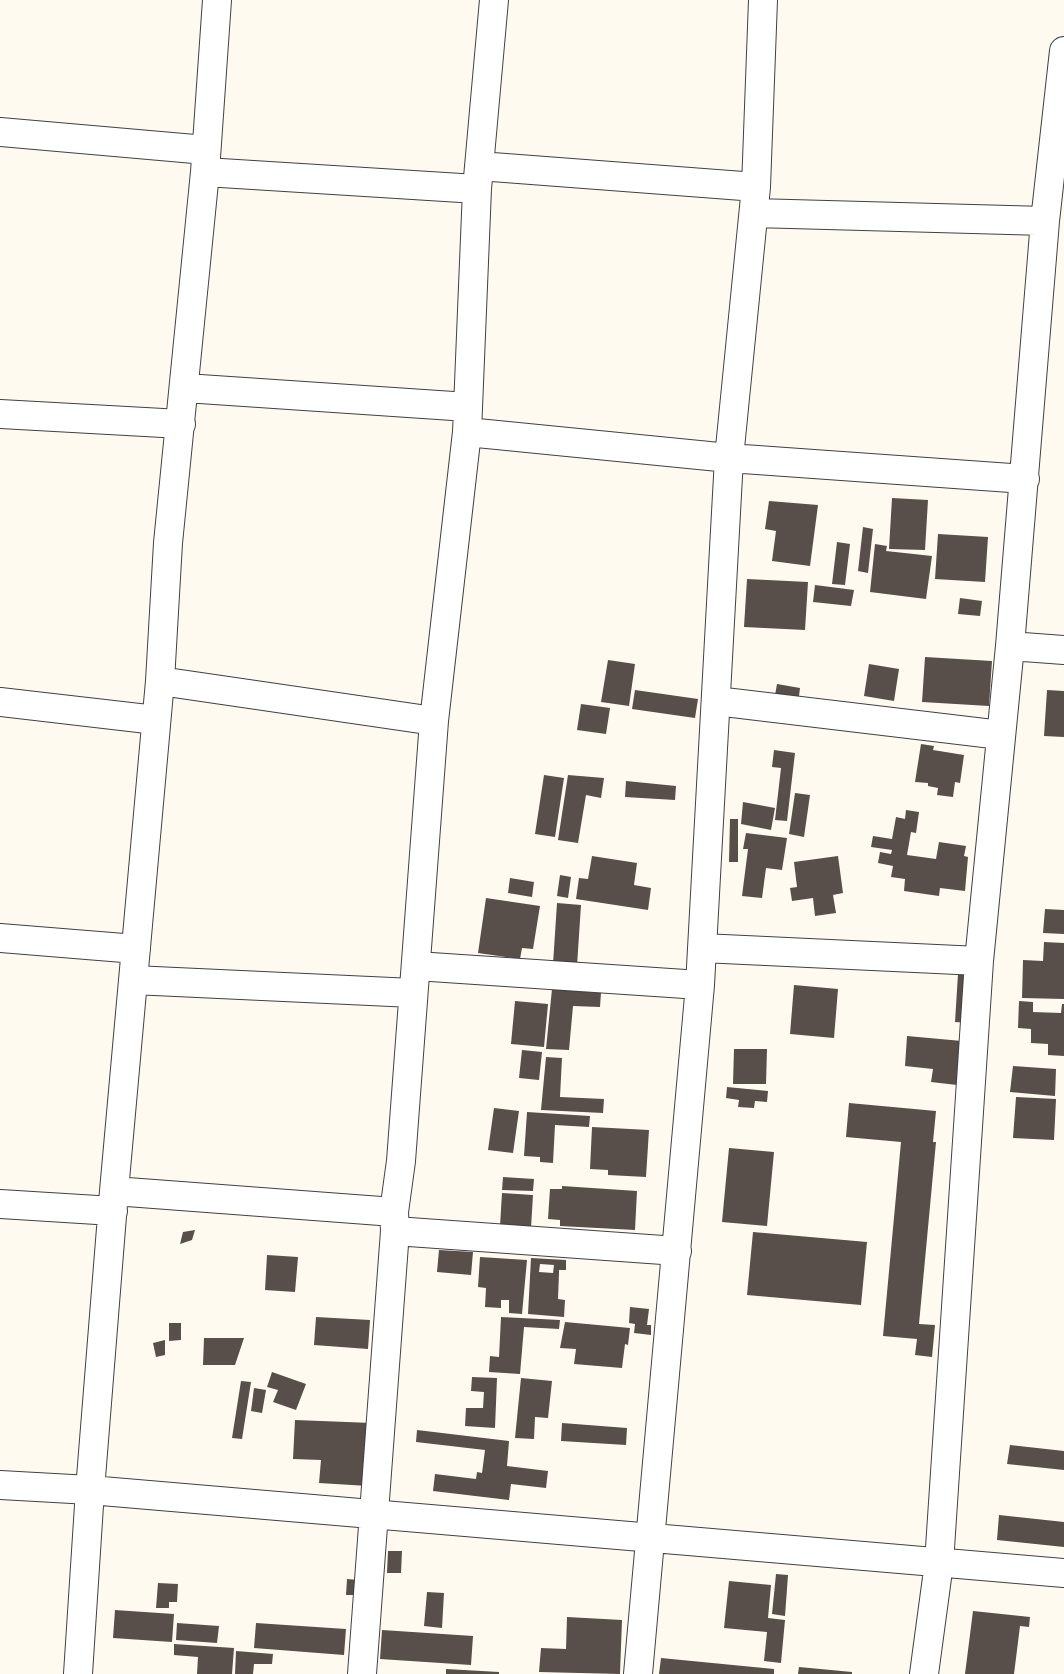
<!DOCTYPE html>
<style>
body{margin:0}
canvas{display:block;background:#fffaf0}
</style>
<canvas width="1064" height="1674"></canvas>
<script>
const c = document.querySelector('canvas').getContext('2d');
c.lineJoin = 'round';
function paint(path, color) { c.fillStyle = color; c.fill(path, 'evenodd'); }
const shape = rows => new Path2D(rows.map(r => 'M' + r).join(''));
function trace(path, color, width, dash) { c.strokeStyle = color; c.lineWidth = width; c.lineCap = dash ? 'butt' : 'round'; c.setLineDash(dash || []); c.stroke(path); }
paint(shape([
 [892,498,928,500,925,550,889,549],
 [769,501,818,505,810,566,772,561,776,531,765,529],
 [863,527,873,529,868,573,858,571],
 [938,534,988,537,985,582,935,579],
 [837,542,850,544,845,585,832,584],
 [875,544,887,546,886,551,932,556,926,599,870,592],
 [747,579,808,582,805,630,744,627],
 [815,585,854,590,851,606,813,602],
 [960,598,982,601,980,616,958,614],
 [925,657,992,661,989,706,922,702],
 [608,660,635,664,629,706,601,702],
 [869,664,899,669,894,701,864,696],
 [777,684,800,688,798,704,774,701],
 [635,690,698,699,695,718,632,709],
 [1047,690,1064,691,1064,737,1044,736],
 [581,704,610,708,606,734,577,730],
 [921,744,934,746,933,750,964,755,960,783,955,782,953,797,937,795,938,788,928,786,928,783,915,782],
 [774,750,795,753,787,821,775,820,781,768,772,767],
 [544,775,564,778,555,837,535,834],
 [568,775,604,778,601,798,586,795,578,843,558,840],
 [626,781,676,786,675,800,625,797],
 [795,793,810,795,804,837,789,834],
 [743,802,775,808,771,830,741,824],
 [906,810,919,812,916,833,911,832,907,855,936,859,939,842,966,846,964,856,968,857,965,891,940,888,939,896,904,891,905,879,891,877,893,866,878,863,880,852,891,854,892,850,871,847,873,836,892,839,896,817,905,819],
 [730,819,738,819,738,862,729,862],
 [746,833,787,838,782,870,766,868,762,898,742,896,748,849,743,849],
 [592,856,637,863,634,885,651,888,648,910,576,899,579,878,588,879],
 [838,856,843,893,833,895,836,913,815,916,813,898,792,901,790,888,797,887,794,862],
 [560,875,571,877,568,898,557,896],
 [510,878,534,882,532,897,508,893],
 [486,898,540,906,533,949,522,948,520,959,478,953],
 [557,903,581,905,577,966,553,964],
 [1045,909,1064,910,1064,934,1043,933],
 [1044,942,1064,943,1064,999,1022,998,1023,960,1043,961],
 [958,974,972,974,970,1023,955,1022],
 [794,985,838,989,834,1038,790,1034],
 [552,989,601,993,600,1007,573,1006,569,1050,546,1049],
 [515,1001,548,1004,544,1047,511,1044],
 [1019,1001,1033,1002,1033,1012,1061,1013,1062,1004,1064,1004,1064,1056,1048,1055,1048,1044,1031,1043,1031,1029,1018,1028],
 [907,1036,962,1041,957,1085,931,1082,933,1069,905,1066],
 [734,1049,767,1049,766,1084,733,1084],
 [522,1050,542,1052,539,1080,519,1078],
 [546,1057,562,1058,560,1097,604,1099,603,1113,541,1110],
 [1013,1066,1056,1069,1055,1096,1010,1092],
 [727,1087,768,1091,767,1102,755,1101,754,1108,738,1107,739,1100,726,1098],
 [1016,1097,1056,1099,1054,1140,1013,1138],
 [849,1103,936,1111,933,1142,936,1142,919,1324,935,1325,932,1357,915,1355,917,1339,883,1336,901,1142,846,1137],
 [494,1108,519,1111,513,1153,488,1150],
 [527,1112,590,1116,589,1127,555,1125,553,1163,540,1162,540,1157,524,1156],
 [592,1127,649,1130,646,1177,608,1175,608,1170,590,1169],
 [729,1148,774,1152,767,1226,722,1222],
 [503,1177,534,1179,533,1191,502,1190],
 [562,1186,637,1191,635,1230,560,1226,560,1220,548,1219,550,1189,562,1189],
 [502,1193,533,1195,531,1228,500,1226],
 [195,1230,192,1240,180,1244,183,1232],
 [753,1232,867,1242,861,1305,747,1295],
 [439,1250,473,1252,471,1275,437,1272],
 [267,1255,298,1257,295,1292,265,1290],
 [480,1257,527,1260,522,1314,509,1313,509,1300,501,1300,501,1308,485,1307,486,1288,478,1287],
 [531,1258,566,1260,566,1270,559,1270,559,1273,558,1299,565,1300,564,1317,528,1314],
 [540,1264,554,1265,553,1273,539,1272],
 [630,1307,649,1309,647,1325,651,1325,651,1335,634,1333,635,1324,629,1323],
 [316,1317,370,1320,368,1349,314,1345],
 [501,1317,560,1320,559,1329,524,1327,520,1374,489,1372,490,1356,499,1357],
 [565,1322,630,1328,628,1345,625,1344,622,1368,574,1364,576,1349,560,1348],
 [169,1323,181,1323,181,1340,169,1341],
 [204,1338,244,1338,235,1365,203,1365],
 [165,1340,165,1355,156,1357,153,1343],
 [272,1372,306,1384,296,1410,273,1402,278,1390,267,1387],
 [472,1377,497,1378,495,1428,465,1426,466,1408,483,1408,484,1392,471,1391],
 [521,1378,552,1381,548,1418,535,1417,534,1439,515,1438],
 [241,1381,251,1382,242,1439,232,1438],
 [254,1388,266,1390,262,1413,251,1411],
 [295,1420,372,1423,368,1486,319,1483,321,1460,293,1459],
 [562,1423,627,1428,626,1445,561,1441],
 [417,1430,509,1441,507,1466,548,1471,546,1488,511,1484,509,1500,433,1491,435,1474,476,1479,477,1472,482,1473,485,1450,416,1442],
 [1010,1445,1064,1451,1064,1470,1007,1464],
 [999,1515,1064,1522,1064,1547,997,1540],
 [388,1551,402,1551,401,1573,387,1573],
 [776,1574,788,1575,785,1616,772,1614],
 [347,1579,359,1580,358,1595,346,1595],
 [729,1581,771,1585,768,1618,785,1620,781,1663,764,1661,767,1632,724,1628],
 [158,1583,178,1584,177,1602,169,1602,169,1608,156,1608],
 [427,1592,444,1593,442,1628,424,1626],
 [115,1610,174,1614,172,1642,113,1638],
 [973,1611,1030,1617,1029,1627,1020,1626,1014,1674,965,1674],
 [567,1617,622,1620,620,1674,539,1672,541,1648,566,1649],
 [177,1623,219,1626,217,1643,176,1640],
 [256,1623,346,1629,344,1655,254,1648],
 [382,1630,473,1636,471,1665,380,1659],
 [174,1644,234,1648,232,1674,197,1674,198,1657,174,1655],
 [236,1651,273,1654,272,1664,254,1664,253,1674,235,1674],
 [661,1658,774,1669,774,1674,659,1674],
 [799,1667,852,1672,852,1674,798,1674],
 [446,1669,499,1672,499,1674,446,1674]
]), '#584e4a');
const minor = shape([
 [0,132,206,150],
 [479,166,756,187],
 [205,172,477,189],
 [754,213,1045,221],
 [185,388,468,407],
 [0,414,181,424],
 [467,432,729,458,1025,479],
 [1010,646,1064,650],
 [160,681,434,721],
 [716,701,1001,735],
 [0,702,156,720],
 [0,938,136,949],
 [702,948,979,961],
 [416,966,700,985],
 [133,980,413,993],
 [114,1191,394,1212],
 [0,1204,113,1211],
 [395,1231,677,1251],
 [0,1485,90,1490,1064,1573],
 [78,1674,90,1490,114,1191,160,681,168,543,205,172,217,0],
 [362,1674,395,1231,394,1212,401,1161,434,721,467,432,477,189,494,0],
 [638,1674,700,985,729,458,756,187,763,0],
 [924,1674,939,1563,979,961,1010,646,1045,221,1064,51]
]);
trace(minor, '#414141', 30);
trace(minor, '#fff', 28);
</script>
